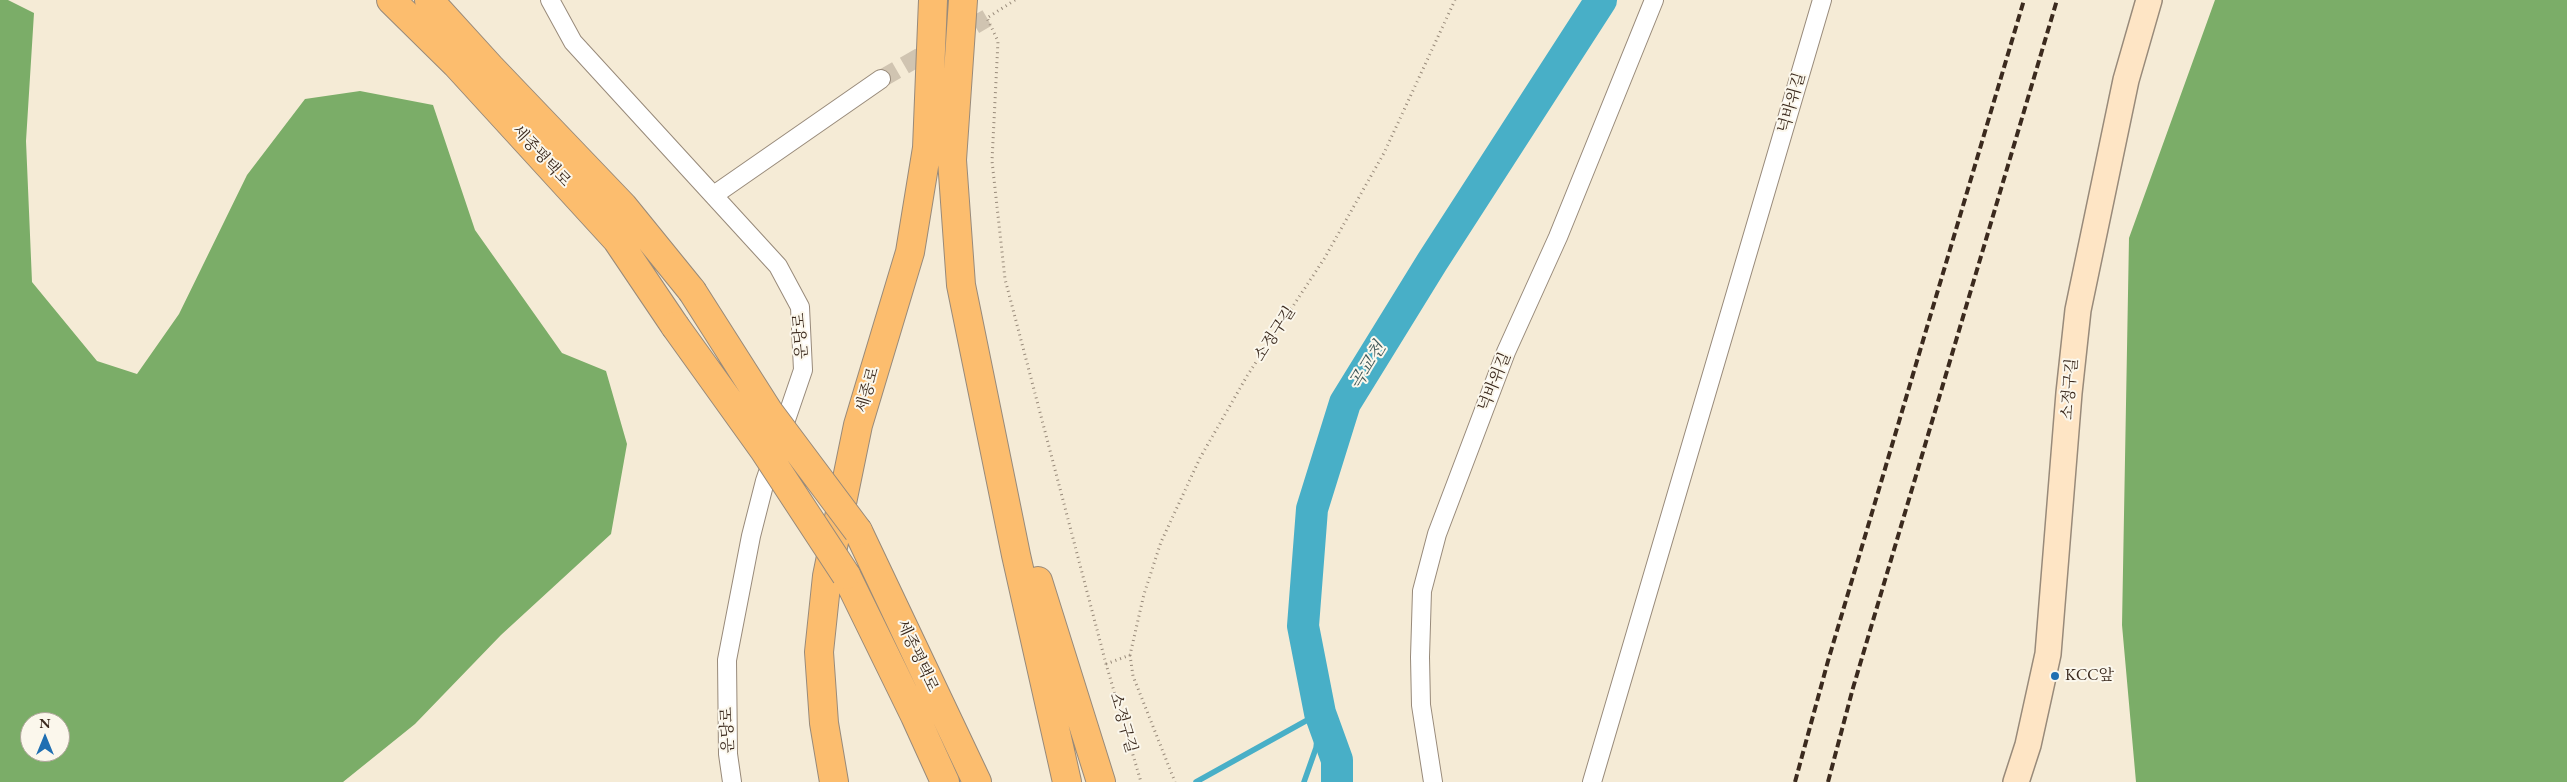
<!DOCTYPE html>
<meta charset="utf-8">
<style>
body{margin:0}
#map{position:relative;width:2567px;height:782px;overflow:hidden;background:#f5ebd6;font-family:"EB Garamond",serif}
canvas{display:block}
.north{position:absolute;left:20px;top:712px;width:50px;height:50px;box-sizing:border-box;background:#fbf7ec;border:1px solid #aea59a;border-radius:50%;rotate:0deg;font-size:14px;font-weight:700;line-height:20px;text-align:center;color:#3b2a1e}
.north::after{content:'';display:block;margin:auto;width:18px;height:22px;background:#1f6fb2;clip-path:polygon(50% 0,100% 100%,50% 72%,0 100%)}
</style>
<div id="map">
<canvas width="2567" height="782"></canvas>
<div class="north">N</div>
</div>
<script>
const c = document.querySelector('canvas').getContext('2d');
c.lineJoin = 'round';
function paint(path, color) { c.fillStyle = color; c.fill(path, 'evenodd'); }
const shape = rows => new Path2D(rows.map(r => 'M' + r).join(''));
function trace(path, color, width, dash) { c.strokeStyle = color; c.lineWidth = width; c.lineCap = dash ? 'butt' : 'round'; c.setLineDash(dash || []); c.stroke(path); }
function drawText(font, color, halo, rows, align = 'center') {
  c.font = font + ' "EB Garamond","Noto Serif KR",serif'; c.lineWidth = 4; c.setLineDash([]); c.textBaseline = 'middle'; c.strokeStyle = halo; c.fillStyle = color; for (const [text, x, y, turn = 0] of rows) {
    c.save(); c.translate(x, y); c.rotate((+turn || 0) * Math.PI / 180); c.textAlign = isNaN(turn) ? turn : align; if (halo) c.strokeText(text, 0, 0); c.fillText(text, 0, 0); c.restore();
  }
}
paint(shape([
 [0,0,8,0,34,13,26,141,32,282,97,361,137,374,179,314,247,175,305,99,360,91,433,105,475,230,562,353,606,371,627,444,611,534,501,635,415,724,343,782,0,782],
 [30,722,60,722,60,752,30,752],
 [2215,0,2567,0,2567,782,2136,782,2122,625,2129,238]
]), '#7bad68');
trace(shape([
 [1196,782,1320,713],
 [1304,782,1316,748,1320,713]
]), '#48afc7', 5.5);
trace(shape([
 [1337,782,1337,760,1320,713,1303,626,1312,509,1345,403,1432,262,1601,0]
]), '#48afc7', 32);
trace(shape([
 [881,79,987,18]
]), '#d0c4b1', 18, [18, 9]);
const street = shape([
 [550,0,573,42,778,266,800,307,803,370,765,481,751,536,727,660,728,754,732,782],
 [714,195,881,79],
 [1433,782,1421,705,1420,657,1422,591,1437,534,1506,352,1558,237,1654,0],
 [1592,782,1822,0]
]);
const secondary = shape([
 [2016,782,2028,745,2048,654,2069,393,2078,310,2126,80,2149,0]
]);
const highway = shape([
 [391,0,456,64,617,240,675,326],
 [429,0,490,67,623,206,692,291],
 [963,0,952,160,961,285,1016,555,1067,782],
 [858,531,977,782],
 [846,575,915,716,945,782],
 [1038,581,1101,782],
 [834,782,824,723,819,652,827,576,858,425,910,252,927,148,933,0]
]);
trace(street, '#988a7a', 20);
trace(secondary, '#988a7a', 28);
trace(highway, '#988a7a', 30);
trace(shape([
 [1015,0,987,18,998,41,992,161,1005,279,1106,664,1141,782],
 [1130,655,1133,676,1175,782],
 [1106,664,1130,655,1144,594,1161,542,1200,458,1247,376,1324,259,1384,153,1455,0]
]), '#988a7a', 3, [1, 4]);
trace(street, '#fff', 18);
trace(secondary, '#fee5c5', 25);
trace(highway, '#fcbd6e', 28);
trace(shape([
 [1795,782,1828,661,2024,0],
 [1828,782,1853,688,2057,0]
]), '#3b2a1e', 4, [8, 4]);
const highwayBridge = shape([
 [692,291,769,412,858,531],
 [675,326,764,450,846,575]
]);
trace(highwayBridge, '#988a7a', 30, []);
trace(highwayBridge, '#fcbd6e', 28);
for (const [x, y, r, color] of [
 [2055,676,5,"#1f6fb2"]
]) { const dot = new Path2D(); dot.arc(x, y, r, 0, 2 * Math.PI); c.fillStyle = color; c.fill(dot); trace(dot, '#fbf7ec', 2); }
drawText('16px', '#3b2a1e', '#fbf7ec', [
 ["넉바위길",1792,103,-74],
 ["세종평택로",541,156,47],
 ["소정구길",1275,334,-57],
 ["운당로",801,336,-94],
 ["넉바위길",1495,382,-68],
 ["소정구길",2070,389,-85],
 ["세종로",868,390,-74],
 ["세종평택로",917,656,65],
 ["소정구길",1123,723,74],
 ["운당로",728,730,-92]
]);
drawText('16px', '#3b2a1e', '#fbf7ec', [
 ["KCC앞",2065,676]
], 'left');
drawText('italic 18px', '#405959', '#fbf7ec', [
 ["곡교천",1368,366,-58]
]);
</script>
